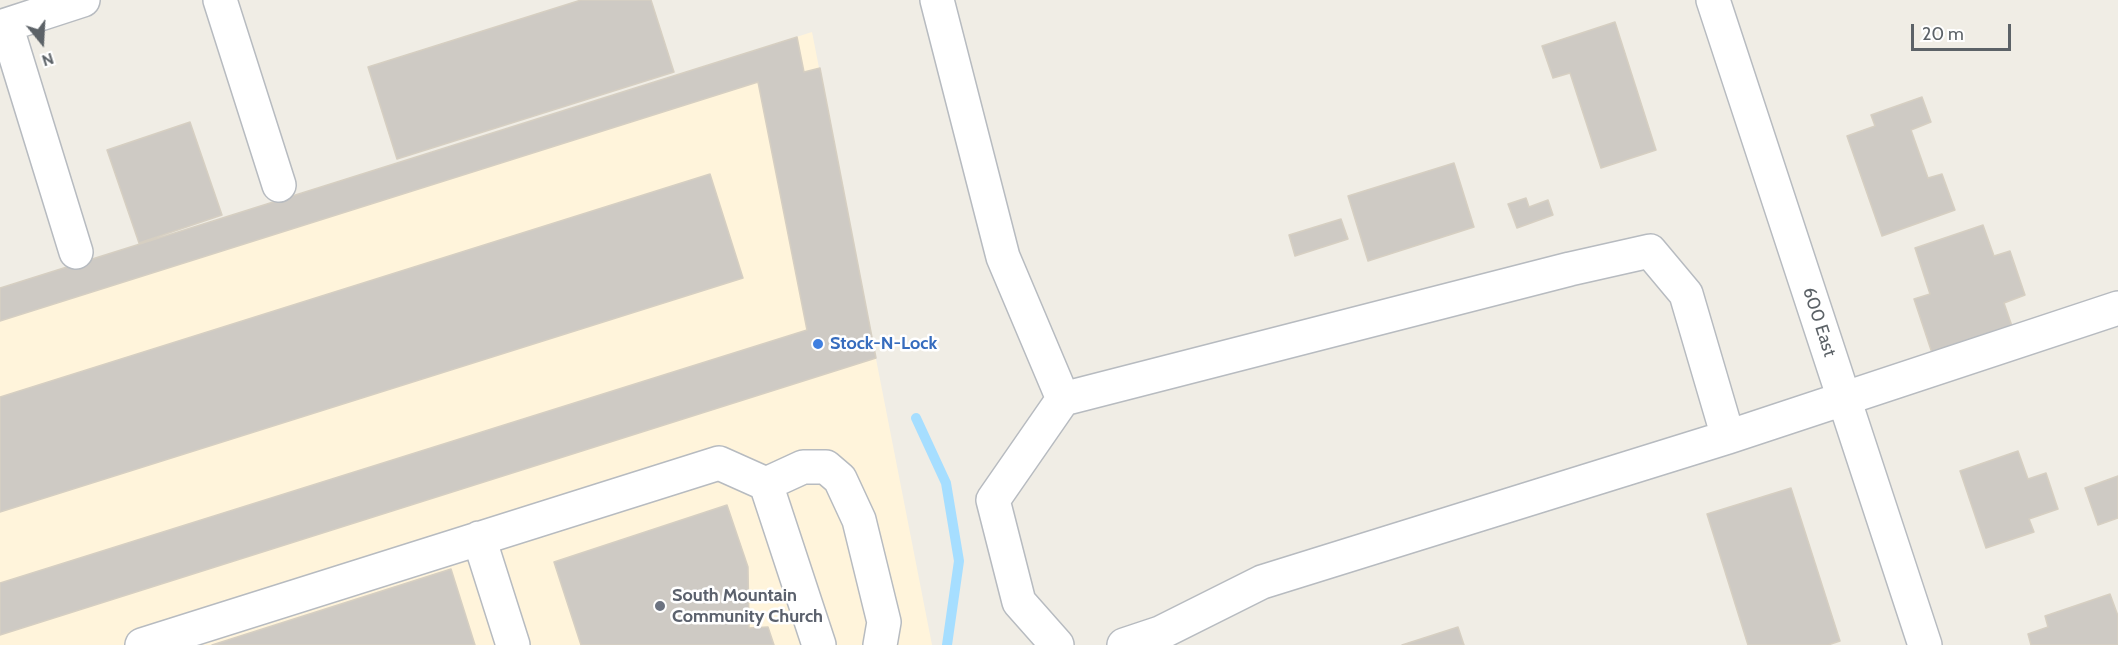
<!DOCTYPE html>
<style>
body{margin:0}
#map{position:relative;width:2118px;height:645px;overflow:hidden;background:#f0ede5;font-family:Cabin,sans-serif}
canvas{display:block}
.north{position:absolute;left:12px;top:12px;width:60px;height:60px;-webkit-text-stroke:4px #fff;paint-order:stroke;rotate:162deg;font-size:16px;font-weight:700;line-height:24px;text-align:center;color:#5c6267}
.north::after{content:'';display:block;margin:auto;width:21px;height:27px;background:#5c6267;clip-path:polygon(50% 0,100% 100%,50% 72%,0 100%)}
.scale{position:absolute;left:1911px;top:24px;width:100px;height:27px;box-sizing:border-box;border:3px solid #5c6267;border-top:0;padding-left:8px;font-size:18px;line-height:21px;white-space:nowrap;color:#5c6267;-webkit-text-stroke:4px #fff;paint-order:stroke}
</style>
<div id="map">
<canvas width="2118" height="645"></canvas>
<div class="north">N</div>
<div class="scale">20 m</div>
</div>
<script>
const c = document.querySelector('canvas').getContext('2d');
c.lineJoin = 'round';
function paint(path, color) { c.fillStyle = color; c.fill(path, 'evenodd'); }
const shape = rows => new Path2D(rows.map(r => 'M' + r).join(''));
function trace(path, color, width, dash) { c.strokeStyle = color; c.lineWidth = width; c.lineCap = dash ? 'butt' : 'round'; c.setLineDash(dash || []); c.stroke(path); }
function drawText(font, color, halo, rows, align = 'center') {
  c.font = font + ' Cabin,sans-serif'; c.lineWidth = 5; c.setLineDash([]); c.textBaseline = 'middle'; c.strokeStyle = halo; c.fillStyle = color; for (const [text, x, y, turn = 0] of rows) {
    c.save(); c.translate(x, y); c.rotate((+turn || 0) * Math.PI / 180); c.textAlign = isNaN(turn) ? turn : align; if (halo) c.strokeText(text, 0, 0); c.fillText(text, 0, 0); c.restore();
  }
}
paint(shape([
 [812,32,932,645,0,645,0,288]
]), '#fff4db');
trace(shape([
 [916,418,946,483,959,561,947,645]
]), '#a6deff', 10);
const building = shape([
 [581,0,651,0,674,72,397,159,368,67,581,0],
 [1615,22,1656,150,1601,168,1570,73,1553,78,1542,46,1615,22],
 [797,37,804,72,820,68,876,358,0,635,0,583,807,330,758,82,0,321,0,288,797,37],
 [1922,97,1931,122,1911,130,1928,178,1942,174,1955,210,1882,236,1847,136,1875,126,1871,115,1922,97],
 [190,122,222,215,139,243,107,150,190,122],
 [1454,163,1474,227,1368,261,1348,196,1454,163],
 [710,174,743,278,0,512,0,397,710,174],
 [1526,198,1529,207,1548,200,1553,215,1517,228,1508,204,1526,198],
 [1341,219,1348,239,1295,256,1289,235,1341,219],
 [1983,225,1994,256,2010,251,2025,295,2004,303,2014,332,1934,359,1914,299,1930,294,1915,248,1983,225],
 [2018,451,2028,479,2046,473,2058,509,2029,519,2034,532,1986,548,1960,471,2018,451],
 [2118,476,2118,518,2098,525,2085,488,2118,476],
 [1791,488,1840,641,1828,645,1748,645,1707,514,1791,488],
 [727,505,748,567,749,628,768,627,774,645,581,645,554,562,727,505],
 [451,569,475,645,212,645,451,569],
 [2110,594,2118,616,2118,645,2031,645,2028,634,2048,627,2045,616,2110,594],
 [1458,627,1464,645,1402,645,1458,627]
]);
paint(building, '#cecac4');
trace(building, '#d6cfc2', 1.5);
const minor = shape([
 [220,0,279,185],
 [937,0,1003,257,1063,399,993,500,1019,602,1057,645],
 [1713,0,1925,645],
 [6,25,76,252],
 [0,27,83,0],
 [1063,399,1570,269,1650,251,1686,294,1728,437],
 [766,484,803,467,826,467,840,479,859,520,884,622,880,645],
 [479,538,513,645],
 [142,645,719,463,766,484,819,645],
 [1124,645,1160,633,1262,582,1728,437,2118,308]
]);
trace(minor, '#b7bbc0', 36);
trace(minor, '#fff', 33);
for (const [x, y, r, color] of [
 [818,344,6,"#3f7fe0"],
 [660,606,6,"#6b7280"]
]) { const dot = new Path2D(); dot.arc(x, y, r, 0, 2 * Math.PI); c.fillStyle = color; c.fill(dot); trace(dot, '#fff', 2); }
drawText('18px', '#5c6267', '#fff', [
 ["600 East",1819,322,72]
]);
drawText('bold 18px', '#366cbe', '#fff', [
 ["Stock-N-Lock",830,344]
], 'left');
drawText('bold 18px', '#5b616d', '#fff', [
 ["South Mountain",672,596],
 ["Community Church",672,617]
], 'left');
</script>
